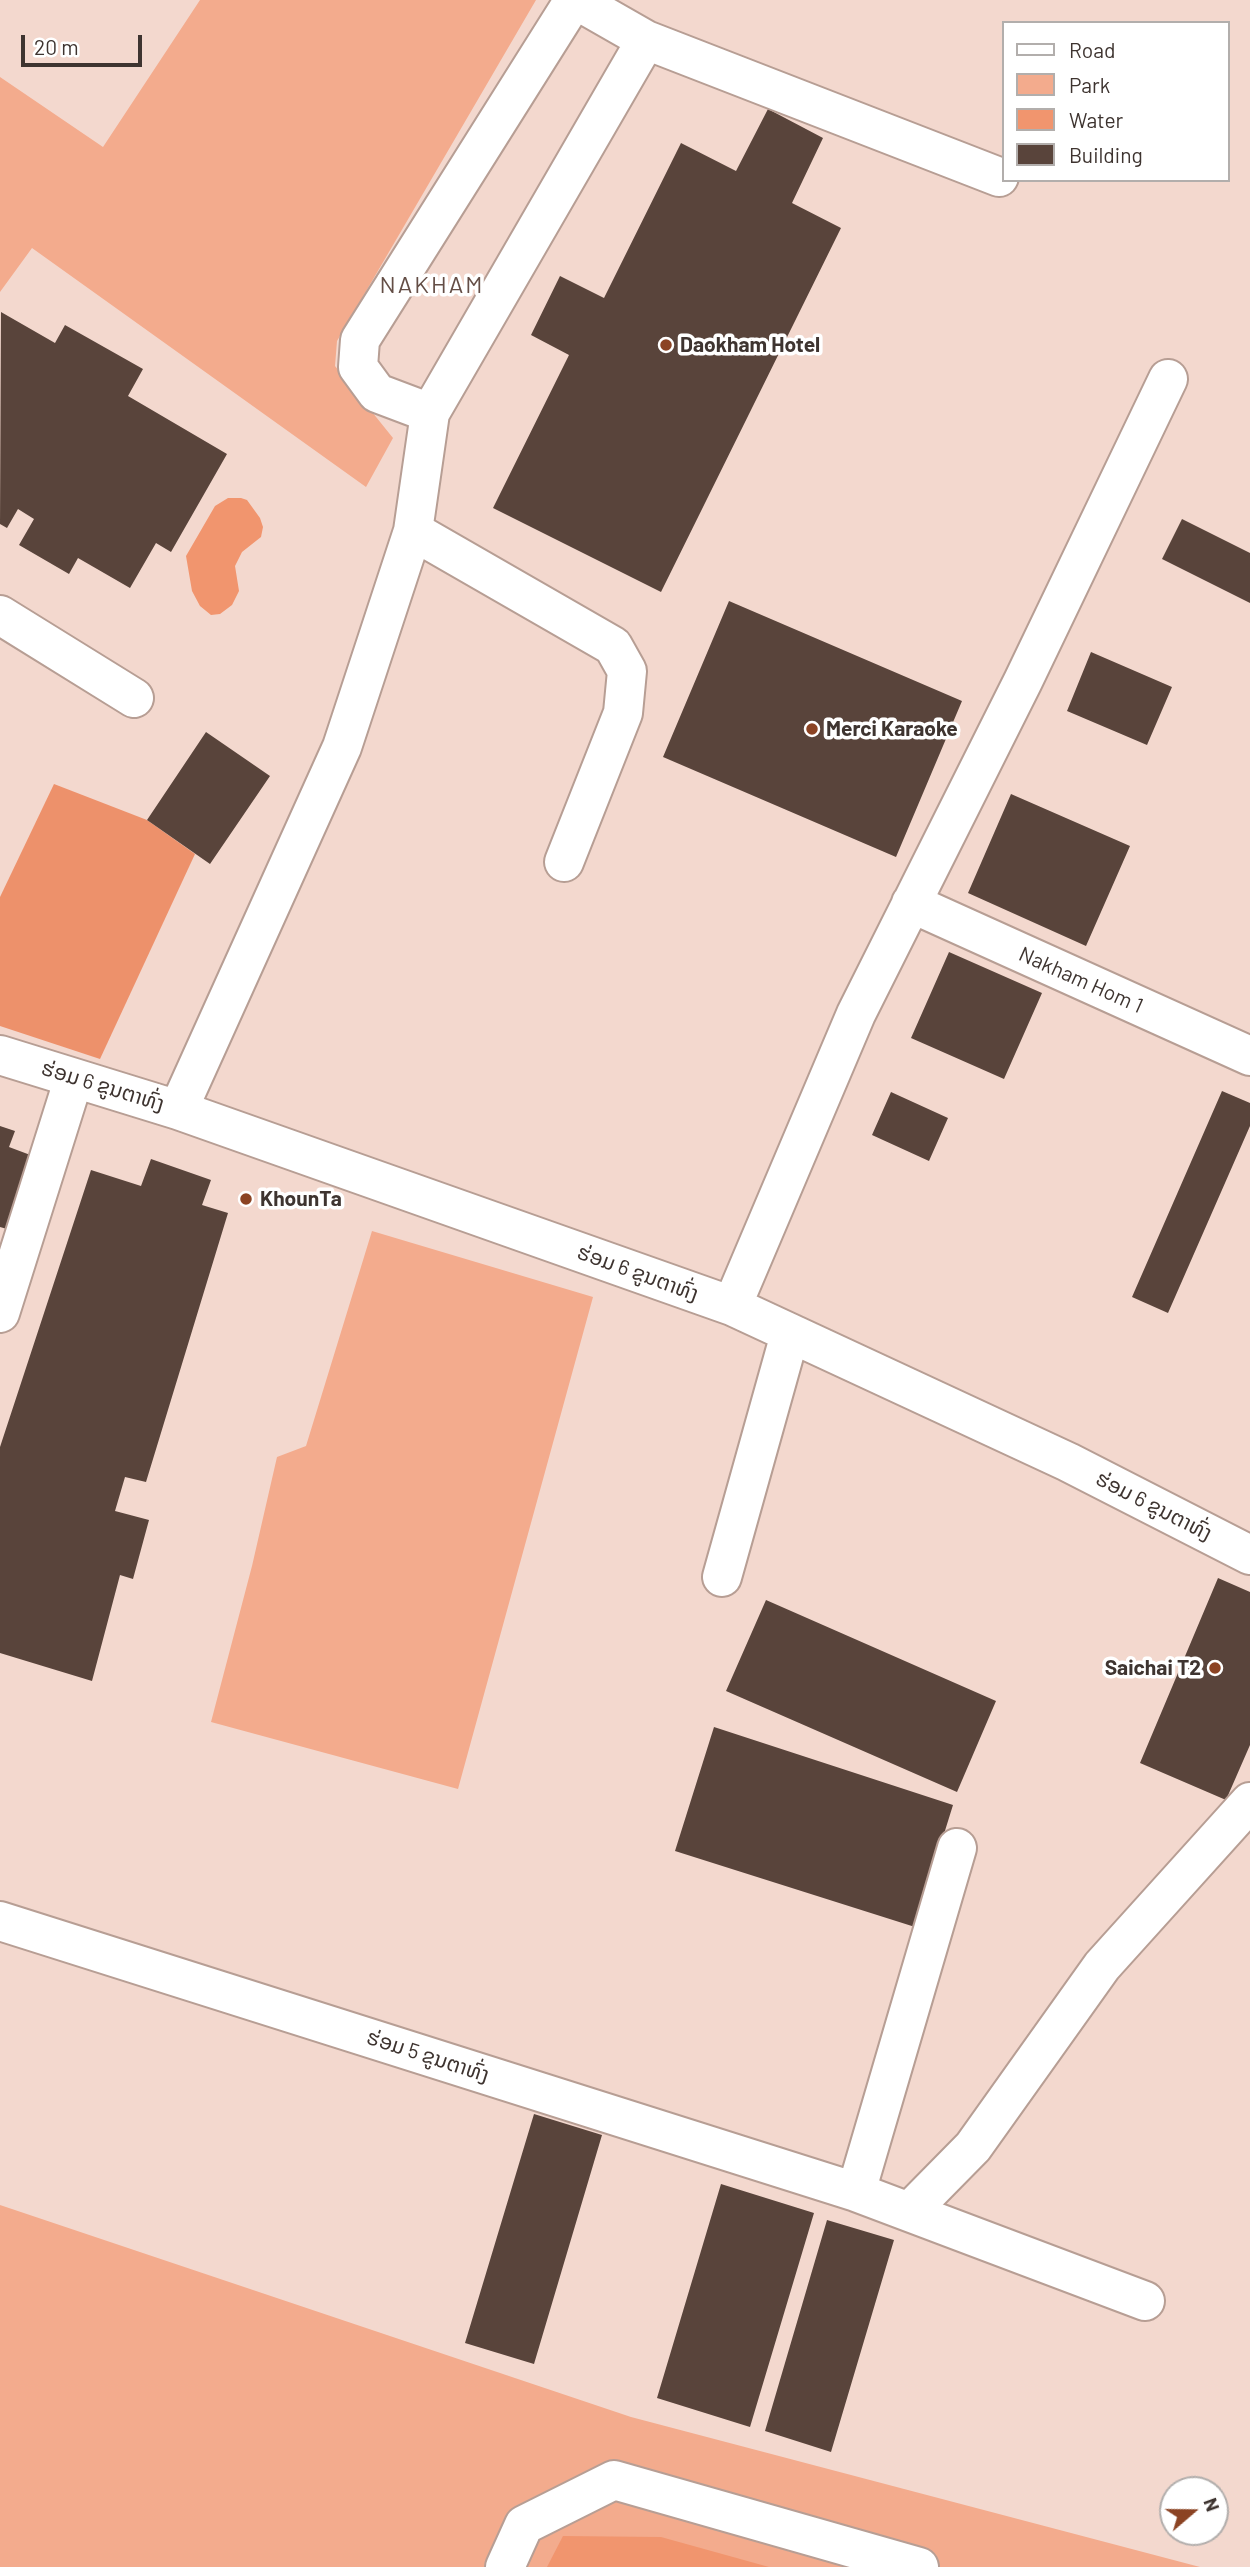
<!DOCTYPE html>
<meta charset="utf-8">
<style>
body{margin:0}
#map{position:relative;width:1250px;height:2567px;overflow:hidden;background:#f3d8ce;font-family:Barlow,sans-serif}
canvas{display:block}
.legend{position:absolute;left:1002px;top:21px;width:228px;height:161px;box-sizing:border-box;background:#fff;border:2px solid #b2aeac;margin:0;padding:9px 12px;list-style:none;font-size:21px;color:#3e3430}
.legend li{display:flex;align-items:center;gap:14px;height:35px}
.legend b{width:35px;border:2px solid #b2aeac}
.north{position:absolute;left:1159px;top:2476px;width:70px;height:70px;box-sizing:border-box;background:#fff;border:2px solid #b2aeac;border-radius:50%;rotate:70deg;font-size:19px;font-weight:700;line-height:28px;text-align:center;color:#3e3430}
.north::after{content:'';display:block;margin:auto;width:24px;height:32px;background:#8b4323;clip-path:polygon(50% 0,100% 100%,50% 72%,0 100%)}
.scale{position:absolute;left:21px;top:35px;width:121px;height:32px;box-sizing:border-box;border:4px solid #3e3430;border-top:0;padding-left:9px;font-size:21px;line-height:24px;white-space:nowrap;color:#3e3430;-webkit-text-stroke:5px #fff;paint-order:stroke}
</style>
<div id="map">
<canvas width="1250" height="2567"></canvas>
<ul class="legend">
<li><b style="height:9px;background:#fff"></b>Road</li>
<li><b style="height:19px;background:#f3ab8d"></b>Park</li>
<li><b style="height:19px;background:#f1956e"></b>Water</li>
<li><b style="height:19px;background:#59443b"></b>Building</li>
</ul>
<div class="north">N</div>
<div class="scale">20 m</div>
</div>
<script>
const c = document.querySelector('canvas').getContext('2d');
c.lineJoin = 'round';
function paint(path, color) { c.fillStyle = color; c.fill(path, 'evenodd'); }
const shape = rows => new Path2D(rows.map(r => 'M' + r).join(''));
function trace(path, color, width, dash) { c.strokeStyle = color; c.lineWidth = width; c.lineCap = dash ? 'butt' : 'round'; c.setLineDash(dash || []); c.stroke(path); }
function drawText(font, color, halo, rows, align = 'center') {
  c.font = font + ' Barlow,"Noto Sans Lao",sans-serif'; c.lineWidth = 7; c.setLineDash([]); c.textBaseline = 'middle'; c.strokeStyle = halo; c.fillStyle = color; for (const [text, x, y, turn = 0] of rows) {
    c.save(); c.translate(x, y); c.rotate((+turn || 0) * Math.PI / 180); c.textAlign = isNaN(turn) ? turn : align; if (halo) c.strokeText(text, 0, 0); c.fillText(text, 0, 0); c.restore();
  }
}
paint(shape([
 [200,0,536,0,337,341,335,366,393,438,366,487,32,248,0,292,0,77,103,147],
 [372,1231,593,1297,458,1789,211,1722,252,1566,277,1457,306,1446],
 [0,2205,631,2417,1200,2567,0,2567]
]), '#f3ab8d');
paint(shape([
 [54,784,147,820,195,854,100,1059,0,1026,0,897]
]), '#ed916b');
paint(shape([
 [228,498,241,498,247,500,260,518,263,527,261,537,242,552,235,566,239,591,232,605,220,614,211,615,200,606,192,591,186,556,215,506],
 [563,2536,661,2537,769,2567,547,2567]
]), '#f1956e');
paint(shape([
 [768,109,823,138,792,203,841,228,661,592,493,508,569,355,531,335,560,276,604,298,681,143,736,171],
 [1,312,55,343,65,325,143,369,128,396,227,454,171,552,156,543,130,588,78,558,69,574,19,545,34,519,18,509,7,528,0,524],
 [1182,519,1250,553,1250,603,1162,559],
 [729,601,962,701,896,857,663,757],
 [1091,652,1172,687,1147,745,1067,711],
 [206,732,270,776,210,864,147,820],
 [1011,794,1130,846,1086,946,968,893],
 [949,952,1042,993,1004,1079,911,1038],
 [1222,1091,1250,1103,1250,1126,1168,1313,1132,1297],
 [891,1092,948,1118,929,1161,872,1135],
 [0,1126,15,1131,9,1147,33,1156,7,1229,0,1227],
 [151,1159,211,1180,202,1205,228,1213,146,1482,125,1477,115,1511,149,1520,133,1579,120,1575,92,1681,0,1653,0,1447,91,1170,141,1186],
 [1218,1578,1250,1592,1250,1745,1226,1800,1140,1763],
 [766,1600,996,1701,957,1792,726,1691],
 [714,1727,953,1805,915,1927,675,1851],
 [534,2114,602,2135,534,2364,465,2343],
 [721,2184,814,2213,750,2427,657,2398],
 [827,2220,894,2240,831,2452,765,2431]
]), '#59443b');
const minor = shape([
 [646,40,999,177],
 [430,413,377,393,358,367,360,340,574,0],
 [413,531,613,646,627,671,623,713,564,862],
 [0,615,134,698],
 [911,903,1250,1056],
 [0,1055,178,1110,732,1306,1068,1462,1250,1555],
 [178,1110,342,747,413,531,430,413,646,40,576,0],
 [732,1306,856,1014,1023,681,1168,379],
 [0,1313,74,1078],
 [722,1577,790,1334],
 [0,1921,856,2192,1145,2301],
 [856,2192,957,1848],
 [909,2212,973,2147,1102,1966,1250,1802],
 [505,2567,524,2525,614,2480,919,2567]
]);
trace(minor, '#b79e94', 42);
trace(minor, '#fff', 38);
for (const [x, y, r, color] of [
 [666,345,7,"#8b4323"],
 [812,729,7,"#8b4323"],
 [246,1199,7,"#8b4323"],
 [1215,1668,7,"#8b4323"]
]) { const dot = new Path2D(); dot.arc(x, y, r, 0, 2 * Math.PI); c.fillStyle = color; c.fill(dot); trace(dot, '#fff', 2.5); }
drawText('bold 21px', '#3e3430', '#fff', [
 ["Daokham Hotel",680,345],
 ["Merci Karaoke",826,729],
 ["KhounTa",260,1199],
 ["Saichai T2",1201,1668,"right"]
], 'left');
drawText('21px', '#3e3430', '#fff', [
 ["Nakham Hom 1",1081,980,24],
 ["ຮ່ອມ 6 ຂູນຕາທົ່ງ",103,1086,17],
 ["ຮ່ອມ 6 ຂູນຕາທົ່ງ",638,1273,20],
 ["ຮ່ອມ 6 ຂູນຕາທົ່ງ",1154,1506,27],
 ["ຮ່ອມ 5 ຂູນຕາທົ່ງ",428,2056,18]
]);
c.letterSpacing = '2px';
drawText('24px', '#644e46', '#fff', [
 ["NAKHAM",432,285]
]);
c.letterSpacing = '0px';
</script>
